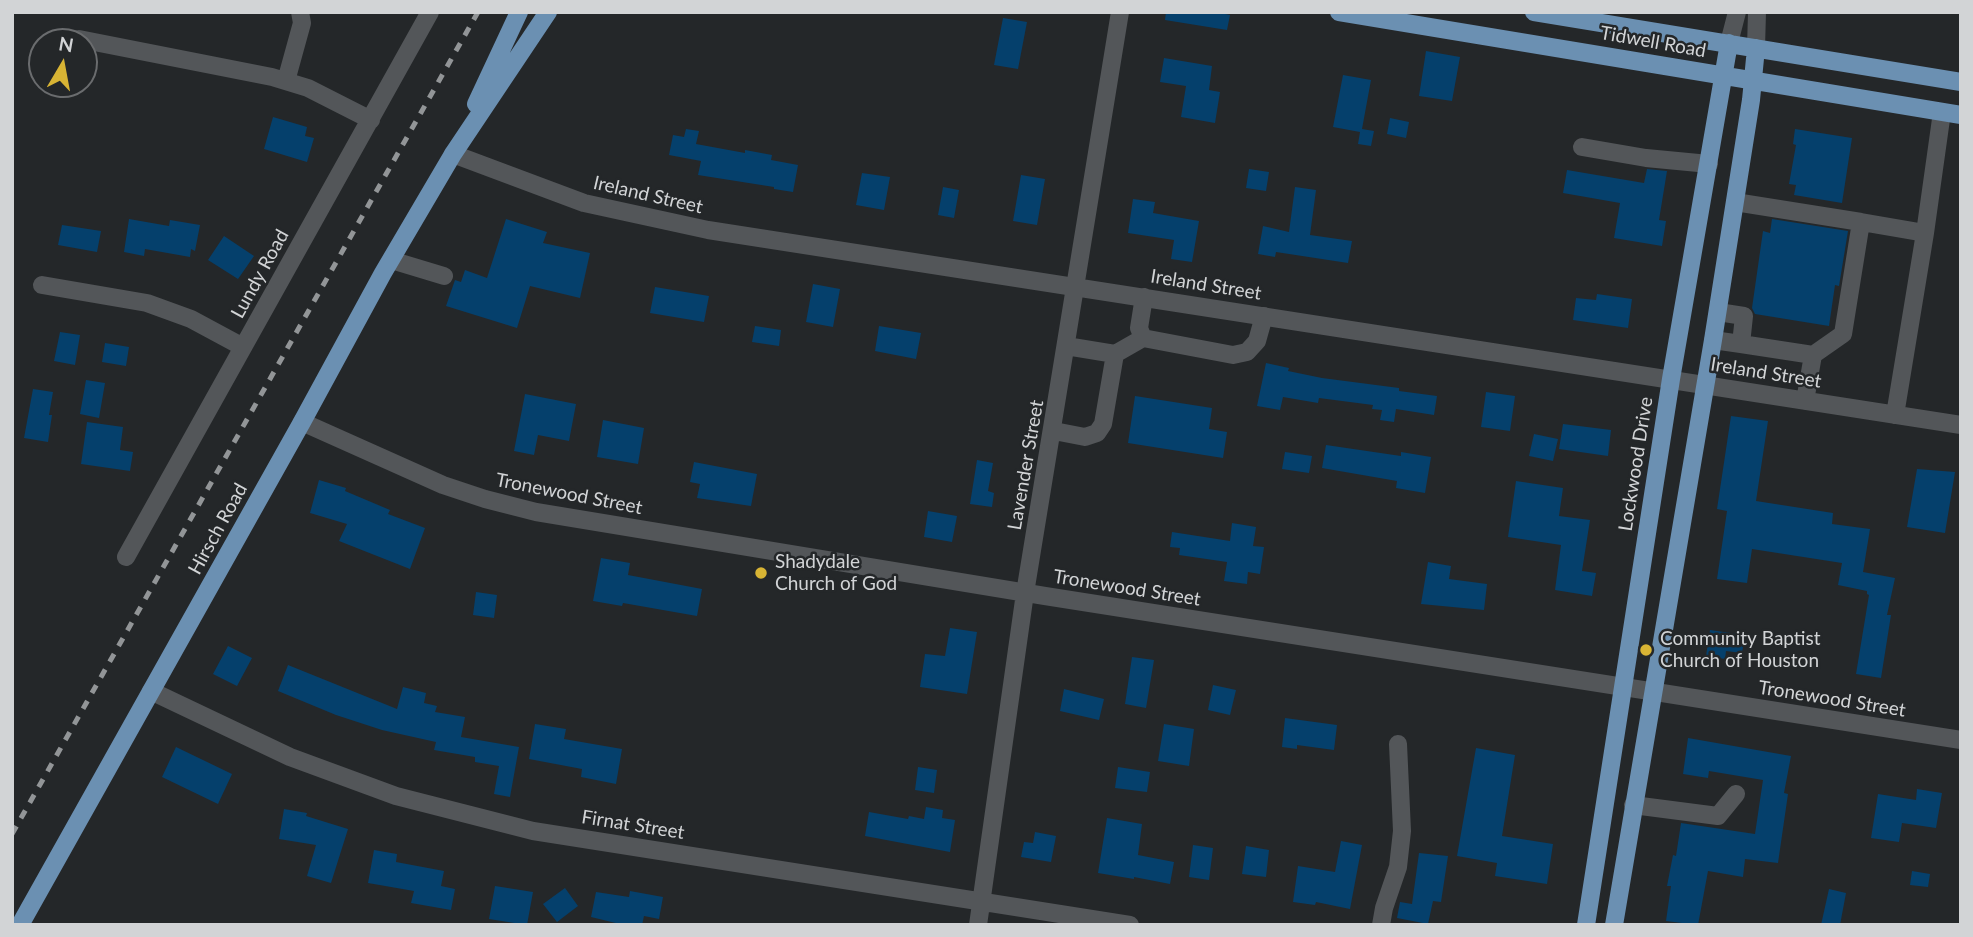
<!DOCTYPE html>
<style>
body{margin:0}
#map{position:relative;width:1973px;height:937px;overflow:hidden;background:#242729;font-family:Lato,sans-serif}
canvas{display:block}
.frame{position:absolute;inset:0;border:14px solid #d2d4d6;pointer-events:none}
.north{position:absolute;left:28px;top:28px;width:70px;height:70px;box-sizing:border-box;background:#242729;border:2px solid #6a6c6e;border-radius:50%;rotate:10deg;font-size:19px;font-weight:700;line-height:28px;text-align:center;color:#d2d4d6}
.north::after{content:'';display:block;margin:auto;width:24px;height:32px;background:#d8b434;clip-path:polygon(50% 0,100% 100%,50% 72%,0 100%)}
</style>
<div id="map">
<canvas width="1973" height="937"></canvas>
<div class="frame"></div>
<div class="north">N</div>
</div>
<script>
const c = document.querySelector('canvas').getContext('2d');
c.lineJoin = 'round';
function paint(path, color) { c.fillStyle = color; c.fill(path, 'evenodd'); }
const shape = rows => new Path2D(rows.map(r => 'M' + r).join(''));
function trace(path, color, width, dash) { c.strokeStyle = color; c.lineWidth = width; c.lineCap = dash ? 'butt' : 'round'; c.setLineDash(dash || []); c.stroke(path); }
function drawText(font, color, halo, rows, align = 'center') {
  c.font = font + ' Lato,sans-serif'; c.lineWidth = 5; c.setLineDash([]); c.textBaseline = 'middle'; c.strokeStyle = halo; c.fillStyle = color; for (const [text, x, y, turn = 0] of rows) {
    c.save(); c.translate(x, y); c.rotate((+turn || 0) * Math.PI / 180); c.textAlign = isNaN(turn) ? turn : align; if (halo) c.strokeText(text, 0, 0); c.fillText(text, 0, 0); c.restore();
  }
}
paint(shape([
 [1166,12,1216,12,1230,15,1227,30,1165,20],
 [1003,18,1027,22,1018,69,994,65],
 [1426,51,1460,57,1452,101,1419,96],
 [1164,58,1212,66,1209,90,1220,92,1215,123,1181,117,1186,86,1160,82],
 [1343,75,1371,80,1362,129,1374,131,1371,146,1358,144,1360,132,1333,127],
 [273,117,307,127,305,136,314,138,307,162,264,149],
 [1390,118,1409,122,1406,138,1387,134],
 [686,129,699,131,696,144,745,153,745,150,772,155,771,160,798,165,793,192,774,189,774,187,698,175,701,161,669,155,673,135,684,137],
 [1795,129,1852,138,1842,203,1794,195,1796,185,1789,184,1796,145,1793,144],
 [1249,169,1269,172,1266,191,1246,188],
 [1647,169,1667,171,1659,220,1666,221,1662,246,1614,238,1620,203,1563,193,1567,170,1644,183],
 [862,173,890,177,884,210,856,205],
 [1021,175,1045,179,1037,225,1013,221],
 [943,187,959,190,954,218,938,215],
 [1295,187,1316,190,1310,235,1352,241,1348,263,1276,252,1275,257,1258,254,1263,226,1289,232],
 [1133,199,1155,202,1153,213,1199,221,1192,262,1171,259,1174,240,1128,233],
 [129,219,169,226,170,220,200,225,195,251,191,249,190,257,145,249,144,256,124,252],
 [506,219,547,232,543,243,590,253,580,298,530,286,517,328,446,306,455,280,461,282,465,270,487,278],
 [1772,219,1848,231,1839,286,1835,285,1829,326,1755,314,1752,308,1763,231,1770,233],
 [62,225,101,231,97,252,58,245],
 [224,236,254,256,238,279,208,260],
 [813,284,840,289,833,327,806,322],
 [655,287,709,296,704,322,650,313],
 [1597,294,1632,299,1628,328,1573,320,1576,298,1596,300],
 [755,326,781,330,779,346,752,342],
 [879,326,921,333,916,359,875,351],
 [60,332,80,335,75,365,54,361],
 [105,343,129,347,126,366,102,362],
 [1266,363,1289,368,1288,371,1322,378,1399,388,1399,391,1437,396,1434,415,1396,409,1394,422,1380,420,1382,410,1372,409,1373,405,1319,398,1318,403,1283,397,1280,410,1257,406],
 [86,380,105,383,99,418,80,414],
 [33,389,53,392,49,415,52,415,48,442,24,438],
 [1486,392,1515,396,1510,431,1481,427],
 [525,394,576,404,569,441,538,435,534,455,514,451],
 [1135,396,1212,408,1209,429,1227,432,1223,458,1128,443],
 [1731,416,1768,421,1756,501,1833,513,1832,524,1870,529,1863,572,1895,578,1887,615,1891,615,1881,678,1856,674,1869,595,1867,594,1867,591,1838,585,1842,563,1752,549,1747,583,1717,579,1727,511,1717,509],
 [603,420,644,428,638,464,597,457],
 [87,422,123,427,120,450,133,452,130,471,81,464],
 [1563,424,1611,430,1608,456,1559,449],
 [1534,434,1558,439,1553,461,1529,456],
 [1326,445,1401,456,1401,452,1431,457,1425,493,1396,488,1397,481,1322,468],
 [1285,452,1312,456,1309,473,1282,469],
 [977,460,993,463,988,491,994,493,992,507,970,504],
 [694,462,757,474,751,506,697,498,700,484,690,482],
 [1917,469,1955,472,1945,533,1907,527],
 [319,480,346,488,345,491,390,510,388,514,425,528,410,569,339,541,347,524,310,513],
 [1516,481,1563,488,1559,516,1590,520,1582,571,1596,573,1592,596,1555,590,1561,545,1508,537],
 [928,511,957,516,952,542,924,537],
 [1232,523,1256,527,1253,546,1264,547,1260,574,1248,572,1247,584,1224,581,1227,562,1179,555,1180,548,1170,547,1172,532,1230,541],
 [601,558,630,563,628,575,702,589,697,616,623,603,622,606,593,601],
 [1428,562,1451,566,1449,579,1487,584,1484,610,1421,604],
 [476,592,497,595,494,618,473,615],
 [950,628,977,632,967,694,920,687,925,654,945,656],
 [1710,630,1745,635,1742,653,1726,651,1725,659,1706,656],
 [228,646,252,658,237,686,213,674],
 [1132,657,1154,660,1146,708,1125,704],
 [288,665,397,709,403,687,426,693,424,703,437,706,435,712,465,717,461,737,519,747,510,797,494,794,499,766,475,762,475,757,434,750,436,742,382,730,336,715,278,691],
 [1213,685,1236,690,1230,715,1208,710],
 [1064,689,1104,699,1099,720,1060,711],
 [1285,718,1337,725,1334,750,1297,745,1297,749,1282,747],
 [535,724,566,729,564,739,622,749,616,784,581,777,582,769,529,759],
 [1164,724,1194,729,1189,766,1158,761],
 [1688,738,1791,756,1784,793,1788,794,1778,863,1745,859,1743,877,1708,871,1698,925,1666,921,1671,886,1667,886,1673,855,1676,856,1681,823,1755,834,1763,780,1709,771,1708,778,1683,774],
 [176,747,232,774,218,804,162,777],
 [1476,748,1515,755,1502,836,1553,844,1547,884,1495,876,1497,863,1457,856],
 [918,767,937,770,934,793,915,790],
 [1118,767,1150,772,1147,792,1115,788],
 [1917,789,1942,793,1936,828,1902,823,1899,842,1871,838,1878,794,1916,800],
 [926,807,943,810,942,818,955,820,950,852,865,836,869,812,908,819,909,816,924,819],
 [284,809,307,813,306,816,348,829,331,883,307,876,316,845,279,839],
 [1107,818,1142,824,1138,855,1174,862,1170,884,1134,877,1134,879,1098,873],
 [1035,832,1056,836,1051,862,1021,857,1024,842,1033,843],
 [1341,841,1362,845,1350,909,1316,902,1315,905,1293,902,1298,866,1335,872],
 [1193,845,1213,848,1209,880,1189,877],
 [1246,846,1269,850,1266,877,1242,874],
 [374,850,397,854,396,862,444,871,441,886,455,889,451,910,411,903,414,891,368,883],
 [1419,853,1448,856,1441,902,1433,901,1428,924,1397,918,1400,902,1412,904],
 [1912,871,1930,874,1928,887,1910,885],
 [495,886,533,892,527,925,489,919],
 [565,888,578,906,557,922,543,904],
 [1829,889,1846,893,1840,925,1821,925],
 [630,891,663,897,659,919,644,916,642,925,624,925,591,917,596,892,629,897]
]), '#05406c');
trace(shape([
 [79,39,272,77,308,88,371,120],
 [1729,43,1737,12],
 [1756,48,1757,12],
 [286,81,302,23,300,12],
 [1582,147,1646,158,1709,164],
 [453,154,584,203,708,230,1961,425],
 [1735,202,1861,222],
 [391,260,444,276],
 [42,285,147,303,191,319,243,347],
 [1144,297,1139,328,1143,338,1233,355,1247,352,1257,341,1264,316],
 [1713,340,1741,344,1744,316,1718,312],
 [1741,344,1813,355,1805,401],
 [1066,346,1115,354,1143,338],
 [1813,355,1843,334,1861,222,1925,233,1942,112],
 [1895,415,1925,233],
 [302,422,443,485,485,499,536,512,1045,596,1961,740],
 [1054,431,1085,437,1097,433,1103,424,1115,354],
 [126,557,430,12],
 [151,691,290,757,396,796,533,831,1130,925],
 [1633,805,1718,816,1736,794],
 [978,925,1025,593,1120,12],
 [1381,925,1384,908,1398,867,1402,831,1398,744]
]), '#535659', 18);
trace(shape([
 [1339,12,1961,115],
 [1534,12,1961,82],
 [476,104,519,12],
 [20,925,302,422,383,273,453,154,548,12],
 [1586,925,1671,379,1729,43],
 [1614,925,1713,340,1751,100,1756,48]
]), '#6b90b2', 18);
trace(shape([
 [12,834,478,12]
]), '#929597', 5, [9, 9]);
for (const [x, y, r, color] of [
 [761,573,7,"#d8b434"],
 [1646,650,7,"#d8b434"]
]) { const dot = new Path2D(); dot.arc(x, y, r, 0, 2 * Math.PI); c.fillStyle = color; c.fill(dot); trace(dot, '#242729', 2.5); }
drawText('19px', '#d2d4d6', '#242729', [
 ["Tidwell Road",1653,42,10],
 ["Ireland Street",648,195,13],
 ["Lundy Road",260,274,-61],
 ["Ireland Street",1206,285,9],
 ["Ireland Street",1766,373,9],
 ["Lockwood Drive",1636,464,-81],
 ["Lavender Street",1026,465,-80],
 ["Tronewood Street",569,494,11],
 ["Hirsch Road",218,529,-61],
 ["Tronewood Street",1127,588,9],
 ["Tronewood Street",1832,699,9],
 ["Firnat Street",633,825,9]
]);
drawText('19px', '#d2d4d6', '#242729', [
 ["Shadydale",775,562],
 ["Church of God",775,584],
 ["Community Baptist",1660,639],
 ["Church of Houston",1660,661]
], 'left');
</script>
